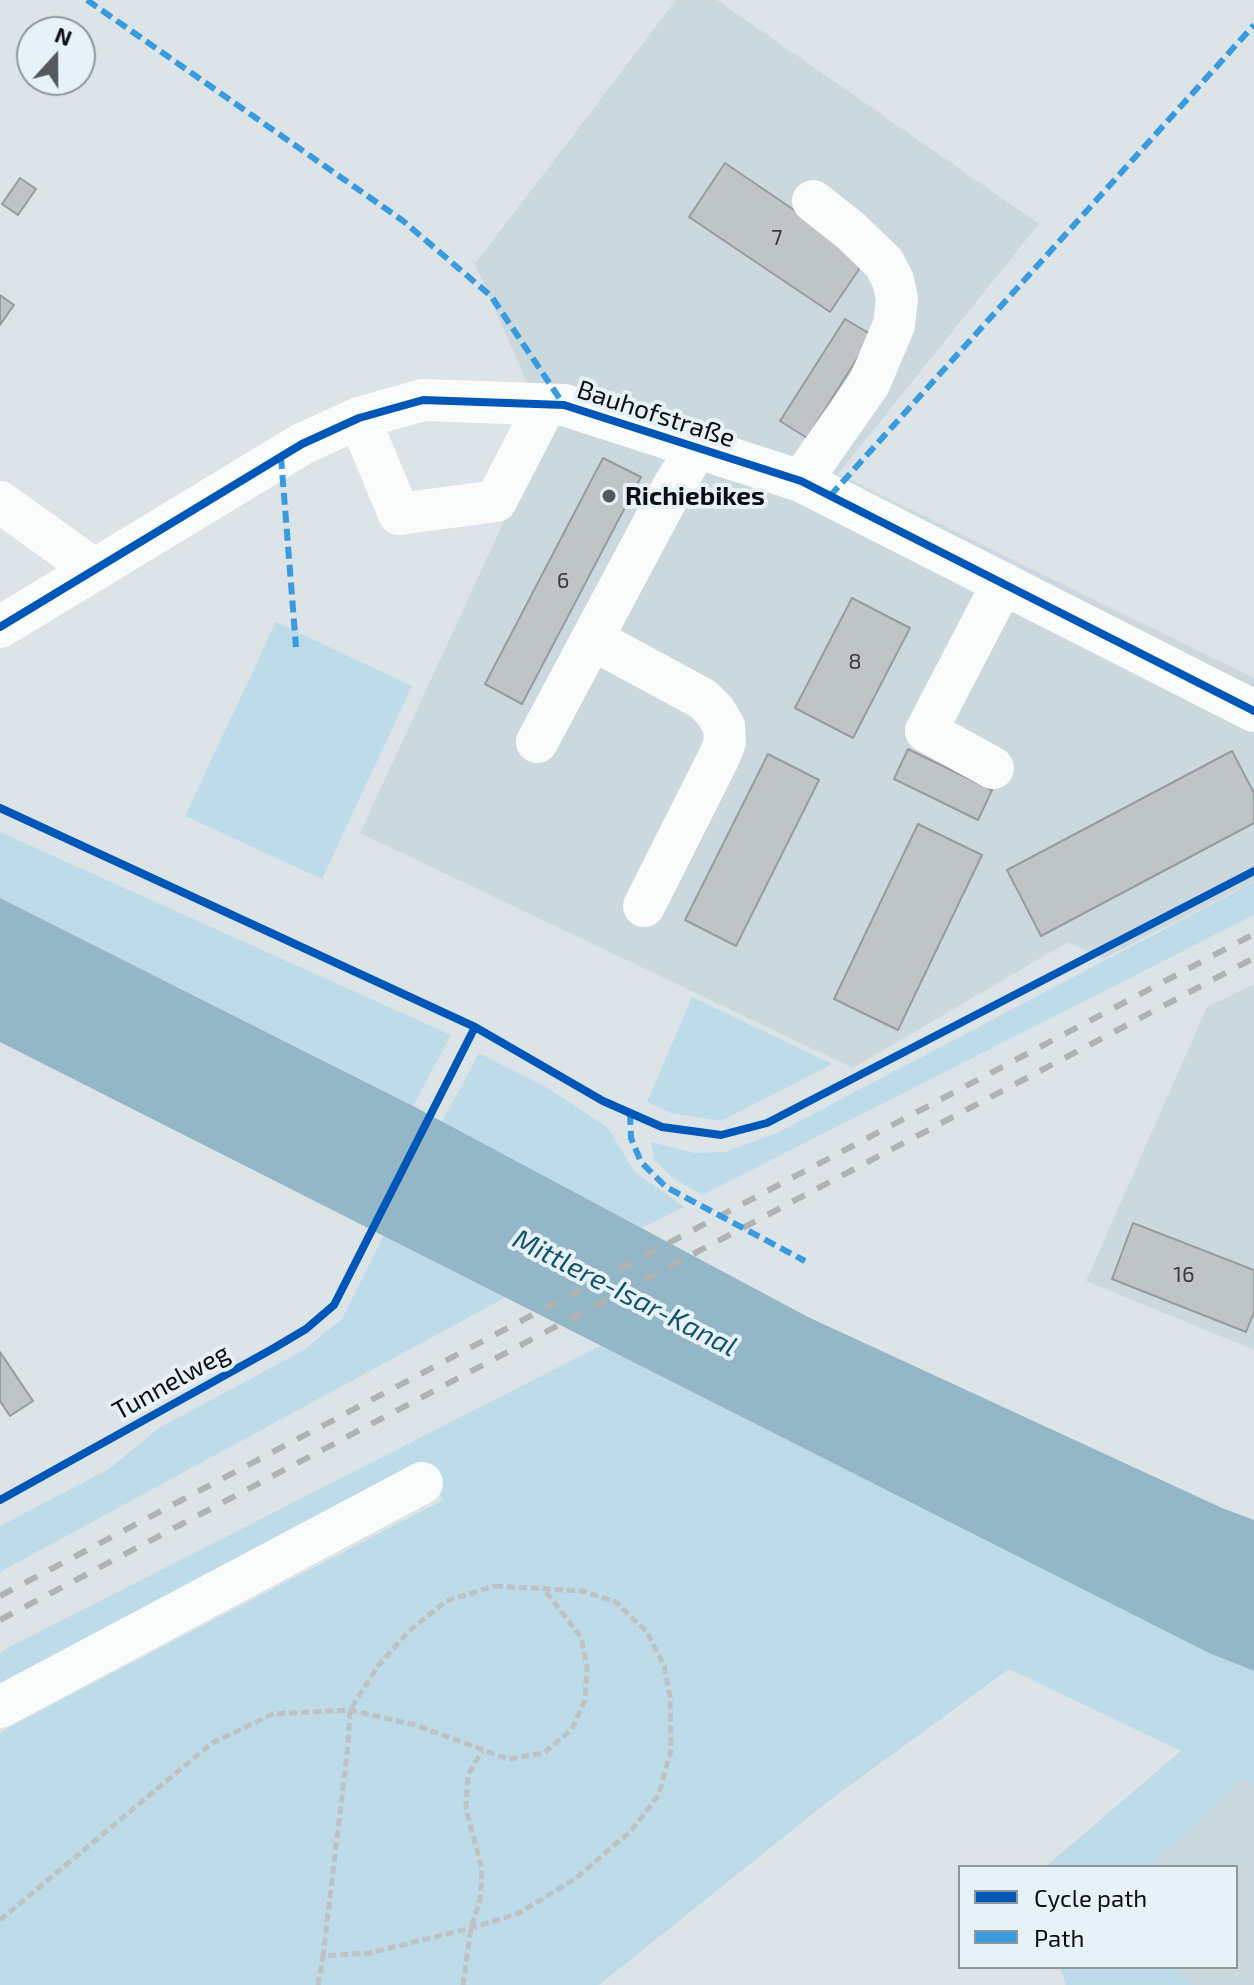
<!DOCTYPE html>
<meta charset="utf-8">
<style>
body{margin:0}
#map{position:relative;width:1254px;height:1985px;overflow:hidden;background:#dde4e7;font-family:"Exo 2",sans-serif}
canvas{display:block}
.legend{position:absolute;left:958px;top:1865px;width:280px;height:104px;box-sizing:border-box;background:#e6f2f8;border:2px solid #8e979c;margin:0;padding:10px 14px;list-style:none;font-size:24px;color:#0b0f11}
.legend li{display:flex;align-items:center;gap:16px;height:40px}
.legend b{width:40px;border:2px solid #8e979c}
.north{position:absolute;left:16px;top:16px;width:80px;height:80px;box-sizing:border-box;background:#e6f2f8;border:2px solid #8e979c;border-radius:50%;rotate:21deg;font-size:22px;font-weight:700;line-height:32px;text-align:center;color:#0b0f11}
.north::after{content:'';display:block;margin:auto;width:28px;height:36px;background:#545a5c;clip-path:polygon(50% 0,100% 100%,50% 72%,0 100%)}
</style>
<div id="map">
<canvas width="1254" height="1985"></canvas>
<ul class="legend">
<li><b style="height:10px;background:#0057b8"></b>Cycle path</li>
<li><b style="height:10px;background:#3a9ade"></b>Path</li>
</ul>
<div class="north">N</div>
</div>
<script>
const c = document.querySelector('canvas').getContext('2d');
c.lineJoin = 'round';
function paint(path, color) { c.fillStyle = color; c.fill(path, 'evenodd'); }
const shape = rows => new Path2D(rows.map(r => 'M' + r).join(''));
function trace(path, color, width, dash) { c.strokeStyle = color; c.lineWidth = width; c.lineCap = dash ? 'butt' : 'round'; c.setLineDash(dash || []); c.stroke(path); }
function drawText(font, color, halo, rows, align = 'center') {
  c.font = font + ' "Exo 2",sans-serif'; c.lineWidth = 8; c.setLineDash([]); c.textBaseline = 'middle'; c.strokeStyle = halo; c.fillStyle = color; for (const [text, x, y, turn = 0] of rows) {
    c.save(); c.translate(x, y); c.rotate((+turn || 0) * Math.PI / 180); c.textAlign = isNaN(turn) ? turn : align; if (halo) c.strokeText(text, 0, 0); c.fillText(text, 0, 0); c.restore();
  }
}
paint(shape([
 [676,0,717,0,1039,224,838,474,1254,678,1254,881,1103,959,1068,942,853,1068,360,833,547,428,475,264],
 [1254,984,1254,1350,1086,1281,1207,1007],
 [1242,1780,1254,1785,1254,1985,1194,1985,1176,1967,1236,1967,1236,1867,1150,1867]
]), '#cbd9df');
paint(shape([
 [276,622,412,686,322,879,185,816],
 [0,832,451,1035,413,1106,0,898],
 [1254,882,1254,915,702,1195,672,1177,654,1160,651,1142,695,1153,725,1152,777,1133],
 [692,997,832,1064,721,1121,671,1113,647,1102],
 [479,1053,544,1086,607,1127,635,1172,684,1207,641,1228,442,1122],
 [384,1235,506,1297,0,1572,0,1526,109,1469,159,1428,304,1350,342,1319],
 [602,1345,1209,1653,1254,1671,1254,1785,1242,1780,1150,1867,1045,1867,1181,1751,1009,1669,830,1800,599,1985,0,1985,0,1732,443,1500,424,1467,0,1686,0,1652],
 [1060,1967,1176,1967,1194,1985,1066,1985]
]), '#bddbe8');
paint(shape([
 [0,898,413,1106,808,1317,1222,1508,1254,1520,1254,1671,1209,1653,0,1042]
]), '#93b7c7');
const building = shape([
 [725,163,866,259,830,312,689,217,725,163],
 [20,178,36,189,18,215,2,204,20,178],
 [0,295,14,305,0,325,0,295],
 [845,319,872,335,807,438,780,421,845,319],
 [603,458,641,477,522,704,485,684,603,458],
 [852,598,910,628,853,738,795,708,852,598],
 [908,749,992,790,978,820,894,779,908,749],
 [1232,751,1254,793,1254,823,1041,936,1007,870,1232,751],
 [768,754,819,780,736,946,685,920,768,754],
 [918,824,982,855,898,1030,834,999,918,824],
 [1133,1223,1254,1270,1254,1312,1246,1332,1112,1279,1133,1223],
 [0,1352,33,1401,10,1416,0,1401,0,1352]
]);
paint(building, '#bfc4c6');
trace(building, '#979b9e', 2);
trace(shape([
 [495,1586,582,1591,616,1602,647,1632,664,1666,670,1697,671,1750,659,1794,632,1830,575,1879,519,1913,471,1928,369,1953,323,1956,348,1745,350,1710,378,1666,408,1632,446,1601,495,1586],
 [0,1920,212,1743,273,1714,350,1710,415,1725,508,1759,544,1753,572,1729,585,1700,587,1667,581,1637,543,1588],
 [318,1985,323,1956],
 [463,1985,471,1928,480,1900,482,1869,466,1809,468,1775,482,1751]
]), '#bfc2c3', 5, [8, 4]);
trace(shape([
 [359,418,399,514,496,501,546,404],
 [801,481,869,384,894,325,897,299,893,280,884,263,851,231,813,201],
 [0,502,95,570],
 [0,627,302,444,359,418,423,400,564,405,801,481,1254,711],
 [592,639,703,699,715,711,724,726,725,742,719,757,644,906],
 [537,742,673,487,697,448],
 [993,768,926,731,1003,583],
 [0,1707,422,1483]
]), '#fafbfb', 42);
trace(shape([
 [0,1596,1254,934],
 [0,1620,1254,958]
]), '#b1b3b3', 6, [14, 14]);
trace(shape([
 [87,0,402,220,491,296,564,405],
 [281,457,296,647],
 [830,496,1254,25],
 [630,1113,631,1138,641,1162,666,1187,805,1261]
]), '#3a9ade', 6, [12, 6]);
trace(shape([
 [0,627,302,444,359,418,423,400,564,405,801,481,1254,711],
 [0,808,475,1027,603,1101,662,1127,721,1135,767,1123,1254,871],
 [0,1500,274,1348,306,1329,334,1305,475,1027]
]), '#0057b8', 8);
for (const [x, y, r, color] of [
 [609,496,8,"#545a5c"]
]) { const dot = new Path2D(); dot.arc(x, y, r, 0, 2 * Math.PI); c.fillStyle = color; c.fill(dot); trace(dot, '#e6f2f8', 3); }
drawText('22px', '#383c3e', null, [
 ["7",777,238],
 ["6",563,581],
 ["8",855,662],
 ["16",1184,1275]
]);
drawText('26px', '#0b0f11', '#e6f2f8', [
 ["Bauhofstraße",656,414,18],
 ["Tunnelweg",171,1382,-29]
]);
drawText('bold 26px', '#0b0f11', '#e6f2f8', [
 ["Richiebikes",625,496]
], 'left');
drawText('italic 28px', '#13546b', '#e6f2f8', [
 ["Mittlere-Isar-Kanal",625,1293,27]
]);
</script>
